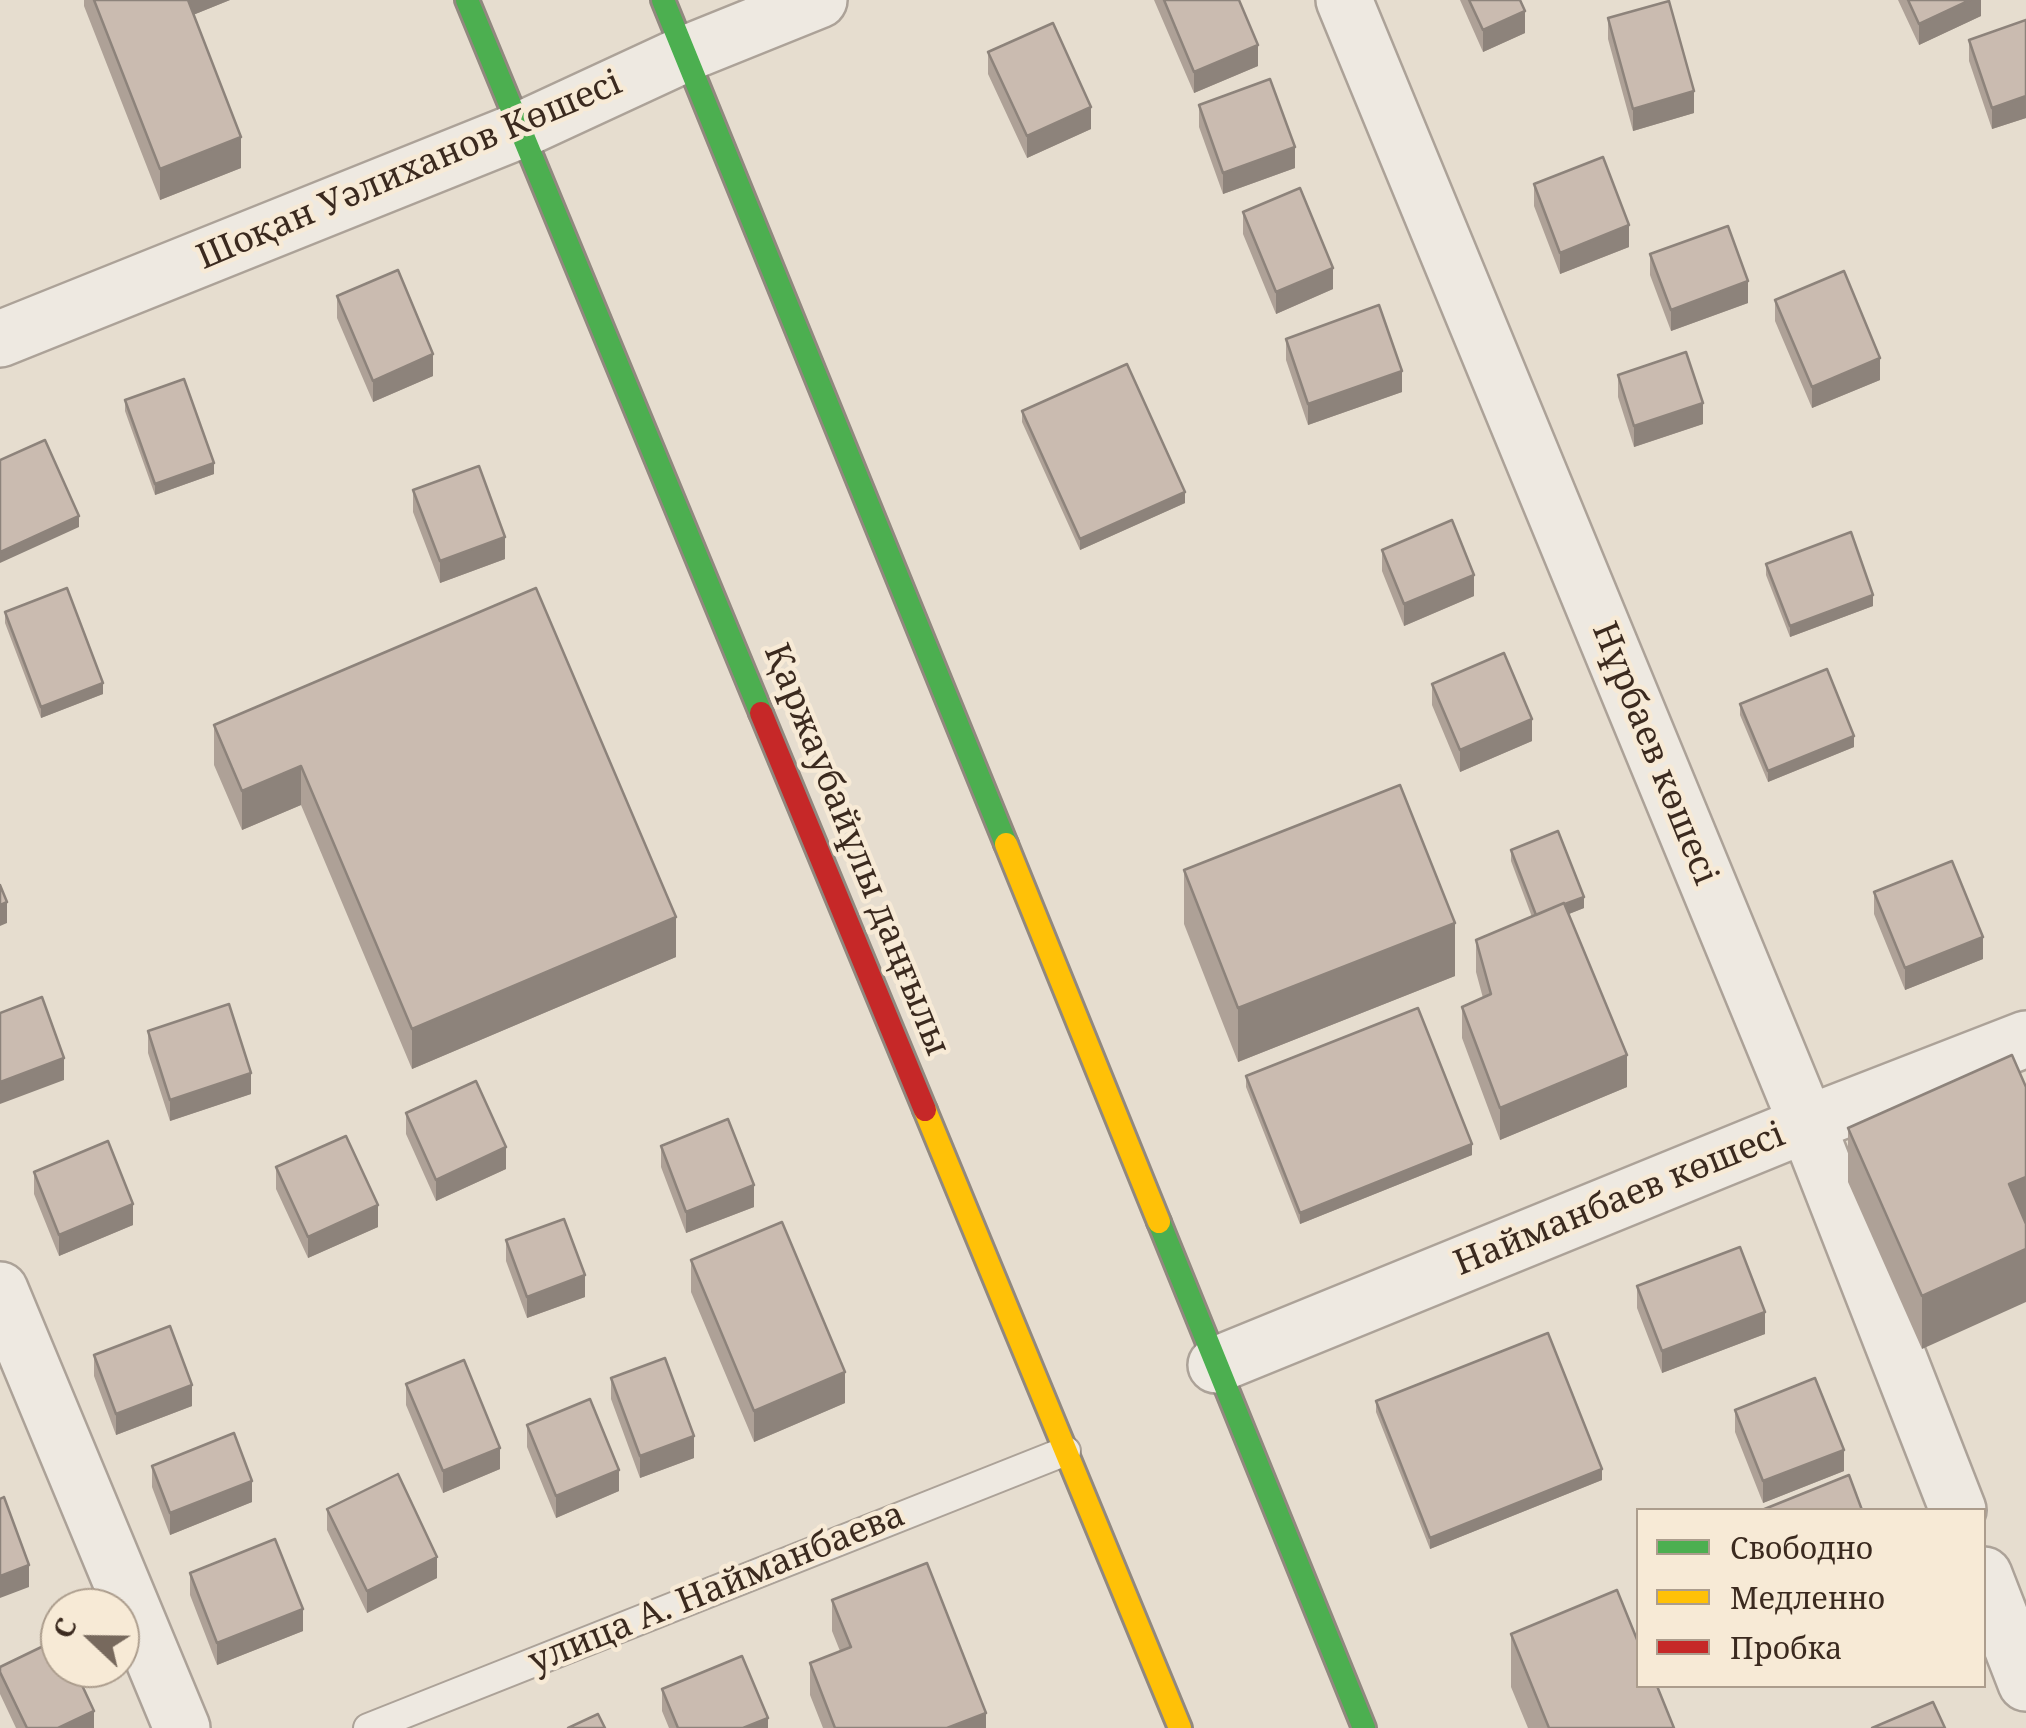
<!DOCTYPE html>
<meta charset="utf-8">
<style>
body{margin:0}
#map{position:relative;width:2026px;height:1728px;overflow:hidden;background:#e6ddcf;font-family:"Noto Serif",serif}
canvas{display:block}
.legend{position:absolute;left:1636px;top:1508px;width:350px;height:180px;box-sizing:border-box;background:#f7ead6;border:2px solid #ac9d8d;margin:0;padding:12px 18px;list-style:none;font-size:30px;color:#3b2a1f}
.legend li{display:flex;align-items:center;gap:20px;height:50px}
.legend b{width:50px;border:2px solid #ac9d8d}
.north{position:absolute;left:40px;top:1588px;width:100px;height:100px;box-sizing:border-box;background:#f7ead6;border:2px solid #ac9d8d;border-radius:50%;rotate:292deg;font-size:28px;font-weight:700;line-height:40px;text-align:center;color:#3b2a1f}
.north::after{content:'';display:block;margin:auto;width:35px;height:45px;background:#77695d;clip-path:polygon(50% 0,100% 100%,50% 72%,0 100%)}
</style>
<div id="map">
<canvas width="2026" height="1728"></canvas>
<ul class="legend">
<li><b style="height:12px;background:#4caf50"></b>Свободно</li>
<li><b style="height:12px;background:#ffc107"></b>Медленно</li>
<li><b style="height:12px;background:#c62828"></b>Пробка</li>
</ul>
<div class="north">С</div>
</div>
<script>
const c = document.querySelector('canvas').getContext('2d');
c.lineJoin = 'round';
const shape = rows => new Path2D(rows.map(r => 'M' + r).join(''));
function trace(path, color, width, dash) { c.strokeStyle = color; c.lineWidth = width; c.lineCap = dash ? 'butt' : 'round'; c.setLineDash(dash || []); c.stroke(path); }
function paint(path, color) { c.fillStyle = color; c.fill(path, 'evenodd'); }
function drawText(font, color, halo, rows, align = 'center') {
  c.font = font + ' "Noto Serif",serif'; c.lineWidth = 9; c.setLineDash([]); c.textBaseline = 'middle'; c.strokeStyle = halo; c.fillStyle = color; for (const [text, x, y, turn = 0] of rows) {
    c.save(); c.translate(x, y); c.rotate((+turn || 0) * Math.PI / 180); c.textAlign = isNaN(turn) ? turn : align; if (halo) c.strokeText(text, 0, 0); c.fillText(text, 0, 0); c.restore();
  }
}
const lane = shape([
 [368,1728,1066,1451]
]);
const street = shape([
 [1344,0,1807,1124,1958,1510],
 [0,339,521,130,685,54,819,0],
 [0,1290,182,1728],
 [1216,1365,1807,1124,2026,1039],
 [1984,1575,2026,1683]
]);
const fast = shape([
 [467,0,761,713],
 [663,0,1006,844],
 [1159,1222,1364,1728]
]);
const slow = shape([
 [1006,844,1159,1222],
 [925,1110,1180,1728]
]);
const jam = shape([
 [761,713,925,1110]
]);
trace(lane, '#aca298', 32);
trace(street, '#aca298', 60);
trace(fast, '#91887f', 28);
trace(slow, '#91887f', 28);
trace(jam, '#91887f', 28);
trace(lane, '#eee9e1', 28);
trace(street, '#eee9e1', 55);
trace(fast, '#4caf50', 22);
trace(slow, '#ffc107', 22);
trace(jam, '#c62828', 22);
paint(shape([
 [84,0,230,0,193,15,241,168,160,200,84,6],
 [1154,0,1239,0,1258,66,1194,93],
 [1460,0,1520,0,1525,33,1483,52],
 [1898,0,1981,0,1981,16,1919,45],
 [1608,18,1694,113,1633,131,1608,39],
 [2026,20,2026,118,1992,129,1969,61,1969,40],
 [988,52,1091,129,1027,158,988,74],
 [1199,105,1295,168,1223,194,1199,127],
 [1534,184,1629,247,1560,274,1534,206],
 [1243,212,1333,289,1276,314,1243,234],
 [1650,254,1748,303,1671,331,1650,275],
 [337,296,433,376,373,402,337,318],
 [1775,300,1880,380,1812,408,1775,321],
 [1286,339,1402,392,1308,425,1286,360],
 [1618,375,1703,424,1634,447,1618,397],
 [125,400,214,474,155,495,125,411],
 [1022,411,1185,503,1080,550,1022,422],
 [413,490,505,559,440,583,413,512],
 [1382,550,1474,596,1404,626,1382,571],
 [1766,564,1873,606,1790,637,1766,575],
 [536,588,676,957,412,1069,301,805,242,830,214,765,214,725],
 [5,612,103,694,41,718,5,623],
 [1432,684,1532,741,1460,772,1432,705],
 [1740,704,1854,747,1768,782,1740,715],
 [1511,850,1584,908,1569,914,1627,1087,1500,1140,1462,1038,1462,1007,1483,998,1476,972,1476,940,1532,917,1511,861],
 [1184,870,1455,976,1238,1062,1184,924],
 [1874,892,1983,959,1905,990,1874,914],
 [148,1031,251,1094,170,1121,148,1053],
 [2012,1055,1922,1349,1848,1182,1848,1128],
 [1246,1076,1472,1155,1300,1224,1246,1087],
 [406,1113,506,1169,436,1201,406,1134],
 [661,1146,754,1207,686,1233,661,1167],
 [276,1167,378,1227,308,1258,276,1189],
 [34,1172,133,1225,59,1256,34,1194],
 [506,1240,585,1297,527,1318,506,1261],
 [691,1260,845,1403,754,1442,691,1292],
 [1637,1286,1765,1334,1662,1373,1637,1308],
 [94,1355,192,1406,116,1435,94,1376],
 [611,1378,694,1458,640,1478,611,1399],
 [406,1384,500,1469,443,1493,406,1405],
 [1376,1401,1602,1480,1430,1549,1376,1412],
 [1735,1410,1844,1471,1763,1503,1735,1432],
 [527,1425,619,1491,556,1518,527,1447],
 [152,1466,252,1502,170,1535,152,1487],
 [327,1509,437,1578,367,1613,327,1530],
 [190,1573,303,1631,217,1665,190,1595],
 [832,1600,986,1728,823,1728,810,1695,810,1663,840,1651,832,1631],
 [1511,1634,1674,1728,1528,1728,1511,1687],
 [0,1667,94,1728,16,1728,0,1694],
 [662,1689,768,1728,669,1728,662,1711]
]), '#aea197');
paint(shape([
 [183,0,230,0,183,19],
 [1970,0,1981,0,1981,16,1919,45,1919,24],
 [1525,11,1525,33,1483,52,1483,30],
 [1258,45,1258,66,1194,93,1194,72],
 [1694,91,1694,113,1633,131,1633,109],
 [2026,96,2026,118,1992,129,1992,108],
 [1091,107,1091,129,1027,158,1027,136],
 [241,137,241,168,160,200,160,169],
 [1295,147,1295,168,1223,194,1223,173],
 [1629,225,1629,247,1560,274,1560,253],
 [1333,268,1333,289,1276,314,1276,292],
 [1748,281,1748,303,1671,331,1671,310],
 [433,354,433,376,373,402,373,381],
 [1880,358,1880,380,1812,408,1812,387],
 [1402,371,1402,392,1308,425,1308,404],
 [1703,403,1703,424,1634,447,1634,426],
 [214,463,214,474,155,495,155,484],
 [1185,492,1185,503,1080,550,1080,539],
 [79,516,79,527,0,563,0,552],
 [505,537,505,559,440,583,440,561],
 [1474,575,1474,596,1404,626,1404,604],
 [1873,595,1873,606,1790,637,1790,626],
 [103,683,103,694,41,718,41,707],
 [1532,719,1532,741,1460,772,1460,750],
 [1854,736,1854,747,1768,782,1768,771],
 [301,766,301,805,242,830,242,791],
 [1584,897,1584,908,1536,927,1536,916],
 [7,902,7,923,0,926,0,905],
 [676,917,676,957,412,1069,412,1029],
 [1455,923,1455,976,1238,1062,1238,1008],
 [1983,937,1983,959,1905,990,1905,968],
 [1627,1055,1627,1087,1500,1140,1500,1108],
 [64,1058,64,1080,0,1104,0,1082],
 [251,1073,251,1094,170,1121,170,1100],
 [1472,1144,1472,1155,1300,1224,1300,1213],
 [506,1147,506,1169,436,1201,436,1180],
 [2026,1177,2026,1230,2009,1184],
 [754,1185,754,1207,686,1233,686,1212],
 [133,1204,133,1225,59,1256,59,1235],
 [378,1205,378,1227,308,1258,308,1237],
 [2026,1249,2026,1302,1922,1349,1922,1296],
 [585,1275,585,1297,527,1318,527,1297],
 [1765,1312,1765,1334,1662,1373,1662,1351],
 [845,1372,845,1403,754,1442,754,1411],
 [192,1385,192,1406,116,1435,116,1414],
 [694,1436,694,1458,640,1478,640,1456],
 [500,1448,500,1469,443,1493,443,1471],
 [1844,1450,1844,1471,1763,1503,1763,1481],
 [1602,1469,1602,1480,1430,1549,1430,1538],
 [619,1470,619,1491,556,1518,556,1496],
 [252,1481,252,1502,170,1535,170,1513],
 [437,1557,437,1578,367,1613,367,1591],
 [29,1565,29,1587,0,1598,0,1576],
 [303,1609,303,1631,217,1665,217,1643],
 [94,1711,94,1728,58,1728],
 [986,1713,986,1728,947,1728],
 [768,1718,768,1728,743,1728]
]), '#8d837b');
const building = shape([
 [94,0,188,0,241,137,160,169,94,0],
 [1164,0,1239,0,1258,45,1194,72,1164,0],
 [1469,0,1520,0,1525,11,1483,30,1469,0],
 [1908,0,1970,0,1919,24,1908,0],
 [1669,1,1694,91,1633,109,1608,18,1669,1],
 [2026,20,2026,96,1992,108,1969,40,2026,20],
 [1053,23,1091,107,1027,136,988,52,1053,23],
 [1270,79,1295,147,1223,173,1199,105,1270,79],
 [1603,157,1629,225,1560,253,1534,184,1603,157],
 [1300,188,1333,268,1276,292,1243,212,1300,188],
 [1728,226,1748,281,1671,310,1650,254,1728,226],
 [398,270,433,354,373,381,337,296,398,270],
 [1844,271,1880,358,1812,387,1775,300,1844,271],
 [1379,305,1402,371,1308,404,1286,339,1379,305],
 [1686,352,1703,403,1634,426,1618,375,1686,352],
 [1127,364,1185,492,1080,539,1022,411,1127,364],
 [184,379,214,463,155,484,125,400,184,379],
 [45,440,79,516,0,552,0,460,45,440],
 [479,466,505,537,440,561,413,490,479,466],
 [1452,520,1474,575,1404,604,1382,550,1452,520],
 [1851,532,1873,595,1790,626,1766,564,1851,532],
 [67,588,103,683,41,707,5,612,67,588],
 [536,588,676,917,412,1029,301,766,242,791,214,725,536,588],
 [1504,653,1532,719,1460,750,1432,684,1504,653],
 [1827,669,1854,736,1768,771,1740,704,1827,669],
 [1400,785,1455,923,1238,1008,1184,870,1400,785],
 [1558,831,1584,897,1565,904,1564,903,1536,915,1511,850,1558,831],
 [1952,861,1983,937,1905,968,1874,892,1952,861],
 [0,885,7,902,0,905,0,885],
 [1564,903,1627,1055,1500,1108,1462,1007,1491,994,1476,940,1564,903],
 [42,997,64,1058,0,1082,0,1013,42,997],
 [229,1004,251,1073,170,1100,148,1031,229,1004],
 [1418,1008,1472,1144,1300,1213,1246,1076,1418,1008],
 [2012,1055,2026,1087,2026,1177,2009,1184,2026,1224,2026,1249,1922,1296,1848,1128,2012,1055],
 [476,1081,506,1147,436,1180,406,1113,476,1081],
 [728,1119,754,1185,686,1212,661,1146,728,1119],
 [346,1136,378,1205,308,1237,276,1167,346,1136],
 [108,1141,133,1204,59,1235,34,1172,108,1141],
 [564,1219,585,1275,527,1297,506,1240,564,1219],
 [782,1222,845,1372,754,1411,691,1260,782,1222],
 [1740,1247,1765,1312,1662,1351,1637,1286,1740,1247],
 [170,1326,192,1385,116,1414,94,1355,170,1326],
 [1548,1333,1602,1469,1430,1538,1376,1401,1548,1333],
 [665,1358,694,1436,640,1456,611,1378,665,1358],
 [464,1360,500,1448,443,1471,406,1384,464,1360],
 [1815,1378,1844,1450,1763,1481,1735,1410,1815,1378],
 [590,1399,619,1470,556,1496,527,1425,590,1399],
 [234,1433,252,1481,170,1513,152,1466,234,1433],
 [398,1474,437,1557,367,1591,327,1509,398,1474],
 [1849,1475,1862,1510,1762,1510,1849,1475],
 [4,1497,29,1565,0,1576,0,1499,4,1497],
 [275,1539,303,1609,217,1643,190,1573,275,1539],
 [927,1563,986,1713,947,1728,835,1728,810,1663,851,1647,832,1600,927,1563],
 [1617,1590,1638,1642,1638,1686,1657,1686,1674,1728,1549,1728,1511,1634,1617,1590],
 [60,1638,60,1668,74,1668,94,1711,58,1728,27,1728,0,1672,0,1667,60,1638],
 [742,1656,768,1718,743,1728,678,1728,662,1689,742,1656],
 [1933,1702,1945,1728,1872,1728,1933,1702],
 [598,1714,605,1728,568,1728,598,1714]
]);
paint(building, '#cabbb0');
trace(building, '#8d837b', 2.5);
drawText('35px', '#3b2a1f', '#f7ead6', [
 ["Шоқан Уәлиханов Көшесі",410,171,-23],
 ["Нұрбаев көшесі",1654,754,68],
 ["Қаржаубайұлы даңғылы",856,850,68],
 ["Найманбаев көшесі",1620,1200,-22],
 ["улица А. Найманбаева",717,1589,-22]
]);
</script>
